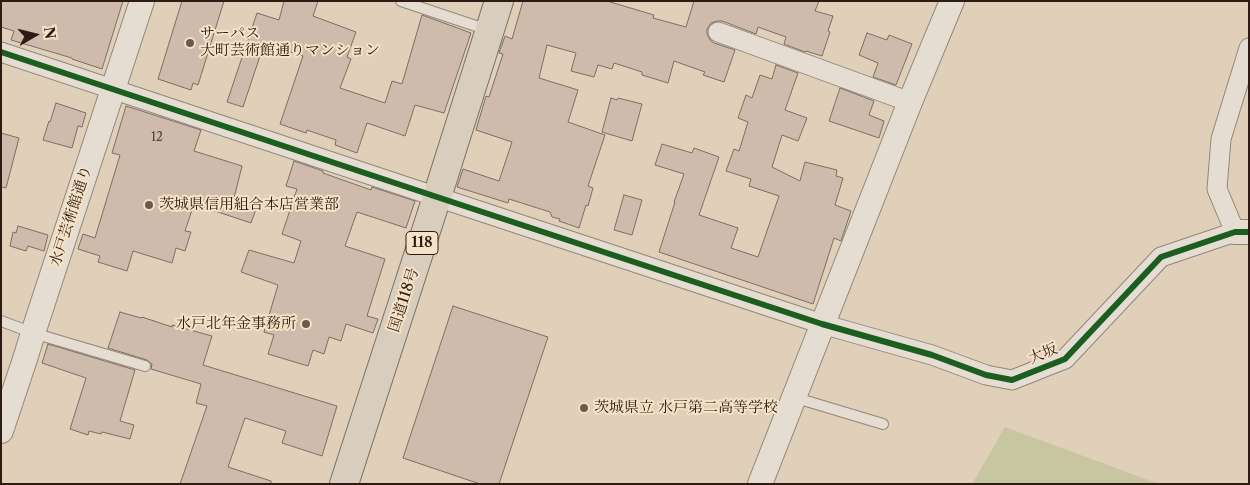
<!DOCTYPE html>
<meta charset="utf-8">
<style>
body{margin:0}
#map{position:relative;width:1250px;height:485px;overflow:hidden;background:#e0d0b9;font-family:"Libre Caslon Text",serif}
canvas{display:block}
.frame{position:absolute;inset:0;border:2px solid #2e1b13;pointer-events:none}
.north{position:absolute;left:10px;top:10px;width:50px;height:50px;-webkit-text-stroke:4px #f5e2c7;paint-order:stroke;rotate:82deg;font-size:14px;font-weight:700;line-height:20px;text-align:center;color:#2e1b13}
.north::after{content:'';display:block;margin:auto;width:18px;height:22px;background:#2e1b13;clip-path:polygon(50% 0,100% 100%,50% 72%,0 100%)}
</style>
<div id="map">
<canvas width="1250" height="485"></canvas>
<div class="frame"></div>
<div class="north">N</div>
</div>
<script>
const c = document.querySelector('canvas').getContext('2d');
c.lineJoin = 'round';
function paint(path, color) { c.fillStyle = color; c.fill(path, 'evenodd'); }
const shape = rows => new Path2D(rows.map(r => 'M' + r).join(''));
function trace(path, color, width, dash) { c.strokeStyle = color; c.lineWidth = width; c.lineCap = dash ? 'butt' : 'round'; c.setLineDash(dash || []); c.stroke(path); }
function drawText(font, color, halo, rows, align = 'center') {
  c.font = font + ' "Libre Caslon Text","Noto Serif JP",serif'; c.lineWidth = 4; c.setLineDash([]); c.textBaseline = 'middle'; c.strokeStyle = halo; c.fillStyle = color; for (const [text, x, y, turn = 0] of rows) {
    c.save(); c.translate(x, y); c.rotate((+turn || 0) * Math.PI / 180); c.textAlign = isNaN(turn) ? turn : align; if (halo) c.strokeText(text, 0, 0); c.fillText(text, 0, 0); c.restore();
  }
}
paint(shape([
 [1005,427,1159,484,972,484]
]), '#c8c6a0');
const building = shape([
 [1,1,123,1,102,69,72,59,72,58,11,40,14,31,1,27,1,1],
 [182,1,224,1,198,85,193,83,191,90,158,79,182,1],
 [284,1,318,1,313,16,356,32,347,57,351,59,340,88,385,103,392,81,402,84,422,15,471,33,444,113,415,105,405,136,367,123,357,153,335,145,336,140,307,130,306,133,280,124,303,56,264,44,243,107,227,102,257,13,279,20,284,1],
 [523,1,607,1,654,15,653,18,686,27,694,1,819,1,815,11,833,16,828,31,830,32,822,56,806,51,805,52,784,44,786,37,758,27,756,34,722,21,717,21,711,23,707,29,707,34,710,40,714,43,735,50,724,82,703,75,705,72,674,61,668,83,642,75,642,72,614,63,612,69,598,65,594,77,571,71,576,53,547,45,539,78,578,90,568,122,605,135,588,186,593,188,588,206,586,205,579,228,559,221,560,219,552,217,550,212,509,199,508,203,457,187,463,169,499,181,512,142,476,130,486,96,489,97,503,54,499,53,505,36,512,39,523,1],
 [867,33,887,40,889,35,912,44,896,85,873,77,878,63,859,55,867,33],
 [776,65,798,73,785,110,807,118,798,141,782,135,772,167,800,181,805,162,837,170,836,176,843,178,835,205,851,211,841,241,834,238,813,304,659,252,675,202,674,202,684,174,655,165,662,144,692,153,694,148,719,157,699,215,738,228,731,248,758,257,779,196,749,186,751,179,726,171,734,149,739,151,748,122,738,118,746,95,752,98,760,75,772,79,776,65],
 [840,88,874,101,869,115,884,121,879,138,829,121,840,88],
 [611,98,617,100,618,98,642,104,632,141,602,132,611,98],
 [56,103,86,113,82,127,78,126,72,148,43,140,49,121,50,122,56,103],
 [126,106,201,130,194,151,242,166,234,198,257,206,251,223,194,204,185,231,191,232,185,251,176,248,172,263,133,251,127,271,98,262,100,256,78,249,83,234,95,238,120,155,112,153,126,106],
 [1,133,19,138,6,188,1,187,1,133],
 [294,161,323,171,323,173,371,190,372,187,415,201,406,228,357,212,345,246,385,259,367,316,378,319,373,333,346,324,341,341,329,337,324,354,313,350,308,366,268,354,274,335,264,332,278,285,241,272,249,250,294,263,301,241,282,234,297,189,286,186,294,161],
 [624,195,642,200,632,235,614,230,624,195],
 [18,226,48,235,44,251,28,246,26,251,10,246,13,232,16,233,18,226],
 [453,306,548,337,499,484,480,484,403,458,453,306],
 [120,312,141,318,142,317,172,327,172,325,212,336,203,365,337,406,322,456,282,443,286,431,245,418,228,467,271,481,271,484,180,484,207,406,196,403,201,384,151,369,152,364,147,360,108,348,120,312],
 [48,344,135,370,120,421,134,425,130,439,102,432,101,434,89,431,88,435,70,429,86,378,42,363,48,344]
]);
paint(building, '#cebbac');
trace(building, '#796f63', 1);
const service = shape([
 [401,1,488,30],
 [1,321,33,333,145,366],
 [793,397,883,424]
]);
const minor = shape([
 [718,32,910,102],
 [1,52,437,197,822,324,932,355,986,375,1012,380,1065,359,1161,257,1235,232,1217,189,1221,139,1249,48]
]);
const tertiary = shape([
 [1235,232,1249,232],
 [1,431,25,359,33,333,142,1],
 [760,484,910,102,952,1]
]);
const trunk = shape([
 [344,484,437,197,499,1]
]);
trace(service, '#928679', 12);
trace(minor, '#928679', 21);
trace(tertiary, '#928679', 26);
trace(trunk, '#796f63', 30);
trace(service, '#e5ddd2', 10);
trace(minor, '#e5ddd2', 19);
trace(tertiary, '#e5ddd2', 24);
trace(trunk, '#d9cdbd', 28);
trace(shape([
 [1,52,437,197,822,324,932,355,986,375,1012,380,1065,359,1161,257,1235,232,1249,232]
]), '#1b5e20', 6);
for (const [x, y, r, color] of [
 [190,43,5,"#6c5a4d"],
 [149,205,5,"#6c5a4d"],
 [306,324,5,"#6c5a4d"],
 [584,408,5,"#6c5a4d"]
]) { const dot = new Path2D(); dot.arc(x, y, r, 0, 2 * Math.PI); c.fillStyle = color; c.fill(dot); trace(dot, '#f5e2c7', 2); }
drawText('12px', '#564339', null, [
 ["12",157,138]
]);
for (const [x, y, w] of [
 [422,243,32]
]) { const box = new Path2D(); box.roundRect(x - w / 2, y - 11.5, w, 23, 4); c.fillStyle = '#f5e2c7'; c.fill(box); trace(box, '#2e1b13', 1); }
drawText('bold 14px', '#2e1b13', null, [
 ["118",422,243]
]);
drawText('15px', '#2e1b13', '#f5e2c7', [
 ["サーパス",200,34],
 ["大町芸術館通りマンション",200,51],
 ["茨城県信用組合本店営業部",159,205],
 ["水戸北年金事務所",296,324,"right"],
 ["茨城県立 水戸第二高等学校",594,408]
], 'left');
drawText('15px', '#2e1b13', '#f5e2c7', [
 ["水戸芸術館通り",71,216,-72],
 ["国道118号",404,300,-72],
 ["大坂",1043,354,-23]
]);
</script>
